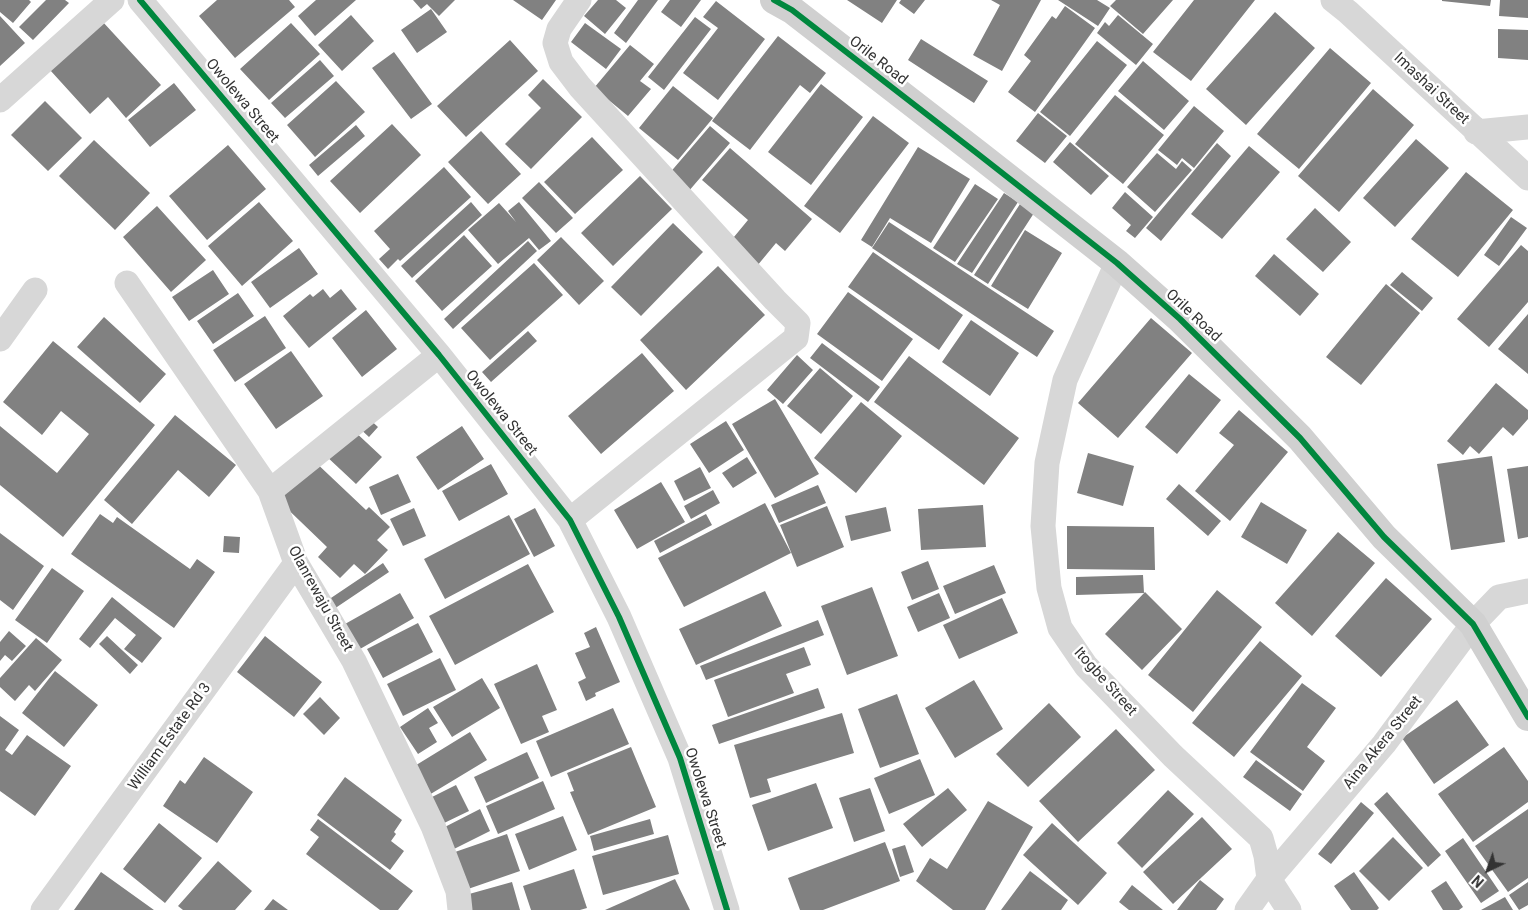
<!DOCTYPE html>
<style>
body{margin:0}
#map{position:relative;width:1528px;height:910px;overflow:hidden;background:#fff;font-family:Roboto,sans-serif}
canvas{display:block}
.north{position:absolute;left:1463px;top:845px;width:50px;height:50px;-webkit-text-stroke:4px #fff;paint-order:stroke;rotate:222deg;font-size:14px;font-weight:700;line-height:20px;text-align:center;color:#333}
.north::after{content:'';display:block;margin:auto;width:18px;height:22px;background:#333;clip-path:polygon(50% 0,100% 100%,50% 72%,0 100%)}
</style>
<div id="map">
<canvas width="1528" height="910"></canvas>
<div class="north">N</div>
</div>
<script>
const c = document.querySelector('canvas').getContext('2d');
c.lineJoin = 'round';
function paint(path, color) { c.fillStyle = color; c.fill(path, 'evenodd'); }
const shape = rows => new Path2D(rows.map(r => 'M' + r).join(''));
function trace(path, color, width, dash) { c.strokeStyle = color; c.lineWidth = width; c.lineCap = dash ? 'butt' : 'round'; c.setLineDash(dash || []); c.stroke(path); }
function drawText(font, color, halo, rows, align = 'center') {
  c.font = font + ' Roboto,sans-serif'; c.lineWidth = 5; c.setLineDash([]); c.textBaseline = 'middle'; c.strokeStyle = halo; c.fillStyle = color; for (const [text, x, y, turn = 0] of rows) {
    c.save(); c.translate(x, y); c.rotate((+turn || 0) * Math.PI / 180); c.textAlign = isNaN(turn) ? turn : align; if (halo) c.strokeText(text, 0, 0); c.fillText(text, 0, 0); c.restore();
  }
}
paint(shape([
 [0,0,29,0,31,2,13,23,0,12],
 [46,0,65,0,69,3,33,40,19,27],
 [217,0,289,0,295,7,235,58,199,16],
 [316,0,356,0,315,36,298,16],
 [413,0,455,0,439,16,427,4,421,9],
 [513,0,556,0,542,20],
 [598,0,616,0,626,8,605,34,584,16],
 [638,0,658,0,626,43,614,33],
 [670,0,701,0,681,27,661,12],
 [847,0,897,0,882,23],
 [901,0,925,0,914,14,899,3],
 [991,0,1041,0,1002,71,973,55,1000,5],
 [1058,0,1097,0,1110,8,1098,26],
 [1116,0,1173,0,1143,34,1110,6],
 [1194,0,1255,0,1191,81,1153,52],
 [1442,0,1491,0,1490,6,1442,1],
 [1500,0,1528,0,1528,18,1499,16],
 [716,1,765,39,718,100,683,73,718,28,703,17],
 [1065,6,1095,28,1035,112,1008,92,1031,61,1024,55,1052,16,1056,19],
 [431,9,447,32,417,53,401,30],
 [1275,12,1315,48,1246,125,1206,89],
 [351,15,374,41,342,71,318,45],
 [1118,15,1153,44,1136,65,1097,33,1105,22,1109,26],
 [0,16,25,43,0,66],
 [695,17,711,29,664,90,648,77],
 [102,21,161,85,126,118,108,97,90,114,50,70],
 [291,23,320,54,269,100,240,69],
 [585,23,621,49,606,69,571,42],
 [1498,29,1528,30,1528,60,1498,58],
 [778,36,826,73,810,93,800,85,750,150,712,121],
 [921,39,988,81,974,103,908,60],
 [510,40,538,71,466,137,437,106],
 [1097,41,1127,65,1070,136,1040,112],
 [630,45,654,64,640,81,651,89,628,116,594,88],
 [1330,48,1371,83,1299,169,1257,134],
 [394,52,432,104,411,119,372,68],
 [320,60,334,76,285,118,271,103],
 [1143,61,1189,101,1164,130,1118,91],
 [543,79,582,117,531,169,505,144,541,108,528,95],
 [336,81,365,112,315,157,287,125],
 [174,83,196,110,150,147,128,120],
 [821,84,863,117,811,185,768,152],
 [673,86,713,118,678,160,639,128],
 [1373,89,1414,125,1339,212,1298,176],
 [1115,95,1164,135,1123,184,1075,144],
 [45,101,82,138,48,171,11,135],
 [1194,106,1224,131,1194,168,1182,158,1177,165,1158,150],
 [1038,113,1067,136,1045,163,1016,141],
 [873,116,909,143,840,233,804,206],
 [392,124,421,155,360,213,330,181],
 [356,125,365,136,318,176,309,165],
 [710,126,730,143,688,192,668,175],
 [481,131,521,174,488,204,448,162],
 [592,137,623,170,575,214,544,182],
 [1416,139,1449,168,1395,227,1363,198],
 [94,140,150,193,115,230,59,176],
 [1070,142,1109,176,1091,195,1053,162],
 [1217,143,1231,156,1161,241,1146,228],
 [228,145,266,189,207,240,169,196],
 [1249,146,1280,172,1222,239,1191,214],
 [918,147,970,179,931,243,890,218,872,247,861,240],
 [730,148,812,219,785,251,776,243,757,266,729,243,748,220,702,180],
 [1157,153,1176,169,1182,161,1192,170,1155,212,1127,187],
 [444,167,471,197,400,261,398,259,388,269,379,259,390,249,374,231],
 [1466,172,1513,210,1458,277,1411,239],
 [640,176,672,209,613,266,581,233],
 [539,182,573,218,556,233,522,198],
 [975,184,998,199,955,262,933,248],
 [1125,192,1153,217,1135,238,1126,231,1131,225,1112,208],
 [1004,193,1018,202,972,273,957,264],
 [259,202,293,241,242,286,208,246],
 [471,202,482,215,412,278,401,266],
 [519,202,551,241,539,250,529,238,498,264,468,230,499,203,516,222,508,211],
 [1020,204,1034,213,988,284,974,275],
 [157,206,206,260,171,292,123,237],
 [1315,208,1351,242,1323,272,1286,239],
 [1511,217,1527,228,1499,266,1484,255],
 [889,222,1054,331,1037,357,872,248],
 [673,223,703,252,641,316,611,287],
 [1025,230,1062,253,1028,309,991,286],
 [464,235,492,266,442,311,415,281],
 [561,237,604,281,579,305,537,260],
 [528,241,537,251,453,329,444,319],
 [1521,245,1528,251,1528,302,1489,347,1457,319],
 [299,248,318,274,270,308,251,282],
 [873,252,963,315,939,350,848,287],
 [1274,254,1319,294,1300,316,1255,276],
 [534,263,563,295,490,360,461,328],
 [718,266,765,315,686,390,640,340],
 [213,270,229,294,189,321,172,297],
 [1402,272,1433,298,1422,311,1390,285],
 [1386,284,1420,313,1361,385,1326,357],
 [323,289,330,298,341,289,357,309,309,348,283,316,310,294,313,297],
 [848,292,913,339,882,381,817,334],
 [238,293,254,316,213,344,197,321],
 [366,310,397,349,362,377,332,338],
 [1528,314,1528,374,1498,349],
 [265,316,286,348,235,382,213,350],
 [104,317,166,374,140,403,77,347],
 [1151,318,1192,353,1118,438,1078,403],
 [971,320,1019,353,990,396,942,362],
 [528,331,537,341,491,382,482,372],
 [53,341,155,425,63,537,0,485,0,426,57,473,89,434,61,411,42,435,3,402],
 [822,343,880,387,868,402,810,358],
 [291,351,323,396,276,429,244,384],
 [642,353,674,391,601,454,568,416],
 [797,355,813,370,783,404,767,390],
 [909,356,1019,438,984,485,874,402],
 [820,368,853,396,821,434,787,406],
 [1189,374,1221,400,1177,454,1145,427],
 [1496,383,1528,410,1528,419,1513,436,1503,427,1479,454,1470,446,1463,455,1447,441],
 [775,399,819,474,775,498,732,424],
 [861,402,902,436,856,493,814,458],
 [1239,410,1288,452,1230,521,1195,491,1234,445,1219,433],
 [175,415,236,465,209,497,178,470,132,524,104,500],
 [365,415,378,427,369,437,356,425],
 [726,421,744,450,709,473,690,444],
 [462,426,484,459,438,490,416,457],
 [351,428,382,457,356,484,325,455],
 [1088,453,1134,466,1123,506,1077,493],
 [1492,456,1505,542,1451,550,1437,464],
 [747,457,757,473,733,488,722,473],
 [311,458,366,510,369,507,390,527,377,540,388,550,365,574,354,564,340,578,318,557,327,547,274,496],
 [491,464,508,494,459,521,442,491],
 [1528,466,1528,537,1518,539,1507,469],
 [700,467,711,488,684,501,674,481],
 [398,474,411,502,381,515,369,487],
 [661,482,685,522,637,549,614,510],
 [1179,484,1221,521,1208,536,1166,499],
 [818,485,826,503,779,523,771,505],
 [713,490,720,503,691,519,684,506],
 [1261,502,1307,530,1287,564,1241,537],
 [765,503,791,553,684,607,658,558],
 [983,505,986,547,921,550,918,509],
 [827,506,844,547,797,567,780,525],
 [886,507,891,531,851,541,845,516],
 [414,508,426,536,403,546,390,519],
 [535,508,555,546,534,557,514,519],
 [100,514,113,523,117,517,190,569,197,559,215,572,174,628,71,554],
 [706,514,712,525,660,553,654,541],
 [509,515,530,554,445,599,424,559],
 [1067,526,1154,527,1155,570,1067,569],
 [1338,532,1375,563,1312,636,1275,603],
 [0,533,44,566,13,610,0,600],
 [224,536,240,537,239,553,223,552],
 [928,561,939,589,912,600,901,572],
 [383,563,389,572,331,611,325,602],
 [528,564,554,612,455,665,429,616],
 [994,565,1006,593,955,614,943,586],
 [52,568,84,591,47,643,15,620],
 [1143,575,1144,593,1076,595,1076,577],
 [1386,578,1432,619,1381,677,1335,636],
 [872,587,898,656,847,675,821,606],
 [1217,590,1262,627,1193,712,1148,675],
 [765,591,782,626,696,665,679,629],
 [1145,592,1182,629,1142,670,1105,634],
 [400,593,414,618,360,649,345,624],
 [939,593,950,618,918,632,907,607],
 [112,597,162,638,142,663,124,649,136,635,115,618,90,648,79,639],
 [1002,598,1018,633,959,659,943,625],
 [818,620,824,635,706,680,700,666],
 [418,623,433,652,383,678,367,649],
 [596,627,620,682,595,693,596,696,586,701,578,682,586,678,575,653,590,647,584,633],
 [9,631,26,646,12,661,5,655,0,661,0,642],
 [107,636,138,665,130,674,99,644],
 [265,636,322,682,294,717,237,672],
 [36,638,62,660,35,691,29,685,15,701,0,687,0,678],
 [1260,641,1302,676,1234,757,1192,723],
 [804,647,811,665,786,674,794,693,728,717,714,680],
 [440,658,456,690,403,716,387,684],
 [537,664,557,710,542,716,549,732,521,744,494,684],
 [55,671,98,705,64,747,22,713],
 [482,678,500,708,452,737,433,707],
 [974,680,1003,729,955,758,925,708],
 [1302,683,1336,708,1307,747,1325,761,1303,791,1250,752],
 [818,688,825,708,719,744,712,725],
 [897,694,919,754,880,768,858,709],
 [320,697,340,718,324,735,303,714],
 [1457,700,1489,745,1434,784,1402,738],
 [1049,703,1081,737,1028,787,996,754],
 [428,708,438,723,429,728,437,742,418,754,400,727],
 [613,708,629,744,551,777,536,741],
 [842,713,854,753,767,779,771,792,750,798,734,745],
 [0,716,19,730,5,750,12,755,27,735,71,766,35,816,0,791],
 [1116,729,1155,770,1078,842,1039,801],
 [470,732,487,760,429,795,413,767],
 [631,747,656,807,588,835,570,792,574,791,567,773],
 [1504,747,1528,781,1528,802,1473,842,1438,794],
 [527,752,539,778,486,803,474,777],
 [204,757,253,792,217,843,163,806,180,780,185,784],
 [920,759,935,795,889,814,874,778],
 [1256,760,1302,794,1290,811,1243,777],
 [345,777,402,820,394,832,396,834,391,841,404,851,390,870,317,815],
 [543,781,555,809,498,834,486,806],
 [816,783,833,828,768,851,752,805],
 [456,785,469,811,440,825,428,799],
 [870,788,885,831,854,842,839,798],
 [948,788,967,810,922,847,903,824],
 [1168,790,1194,814,1142,868,1117,843],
 [1387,792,1441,855,1428,867,1374,804],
 [988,801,1033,827,985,910,953,910,916,881,930,858,947,869],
 [1361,802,1374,813,1331,864,1318,854],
 [480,809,490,831,448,852,437,831],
 [1528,809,1528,878,1508,892,1475,846],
 [563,816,577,850,529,870,515,834],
 [1202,817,1232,849,1173,904,1143,872],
 [318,819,413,891,398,910,380,910,306,854,319,837,310,830],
 [650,819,654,834,594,851,590,836],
 [159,823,202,858,165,903,123,869],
 [1052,823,1107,873,1078,905,1023,855],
 [507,834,520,871,468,889,455,852],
 [668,835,679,874,603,895,592,856],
 [1393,837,1423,868,1389,901,1359,871],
 [1463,838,1499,891,1481,903,1445,851],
 [885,842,900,881,823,910,800,910,788,878],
 [905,845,914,872,900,877,892,849],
 [218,861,252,891,235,910,183,910,178,906],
 [574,869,587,908,580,910,531,910,523,886],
 [1030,871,1068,900,1061,910,1001,910],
 [101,872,154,910,74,910],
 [1354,872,1379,908,1377,910,1351,910,1334,886],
 [675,879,690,910,605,910],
 [1200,880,1224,899,1216,910,1177,910],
 [1446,881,1463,907,1459,910,1443,910,1431,891],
 [512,882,520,910,466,910,462,896],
 [1528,882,1528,905,1519,910,1509,895],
 [1132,885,1163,910,1129,910,1119,902],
 [1505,897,1513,910,1481,910],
 [273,899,288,910,264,910]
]), '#818181');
trace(shape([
 [140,0,439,355,570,520,619,617,680,758,727,910],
 [1333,0,1348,12,1528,178],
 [0,100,112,0],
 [1476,132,1528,127],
 [1117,263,1065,380,1047,463,1043,526,1049,588,1060,628,1086,666,1173,756,1261,838,1266,856,1269,879,1289,910],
 [127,283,270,491,296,563,354,661,433,826,458,891,460,910],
 [0,339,35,290],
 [270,491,439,355],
 [570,520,796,338,798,323,775,300,580,87,561,62,555,43,559,29,579,0],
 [43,910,296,563],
 [1247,910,1269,879,1384,744,1473,624,1499,597,1528,591]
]), '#d7d7d7', 25);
trace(shape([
 [774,0,792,10,978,154,1117,263,1180,319,1300,438,1384,537,1473,624,1528,717]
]), '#d0d0d0', 28);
trace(shape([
 [140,0,439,355,570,520,619,617,680,758,727,910],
 [774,0,792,10,978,154,1117,263,1180,319,1300,438,1384,537,1473,624,1528,717]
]), '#00873e', 6);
drawText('15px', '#333', '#fff', [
 ["Orile Road",878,61,38],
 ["Imashai Street",1431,89,43],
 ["Owolewa Street",242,101,50],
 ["Orile Road",1193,316,43],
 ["Owolewa Street",501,413,51],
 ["Olanrewaju Street",320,599,61],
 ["Itogbe Street",1105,682,48],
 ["William Estate Rd 3",170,737,-54],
 ["Aina Akera Street",1383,743,-51],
 ["Owolewa Street",705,798,72]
]);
</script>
